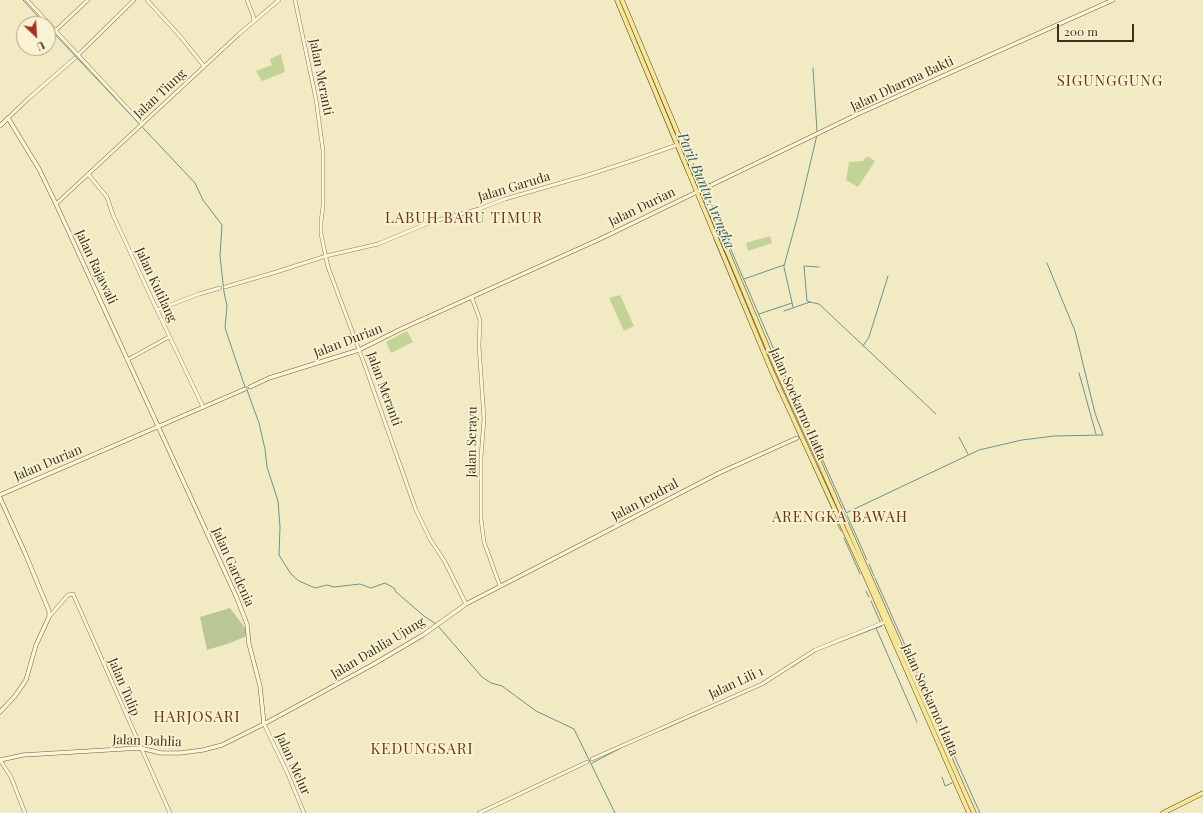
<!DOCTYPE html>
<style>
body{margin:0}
#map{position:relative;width:1203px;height:813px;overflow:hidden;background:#f2eac3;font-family:"Playfair Display",serif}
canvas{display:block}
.north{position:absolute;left:16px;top:16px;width:40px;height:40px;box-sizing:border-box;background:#f9f3d4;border:1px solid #aea58b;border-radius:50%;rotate:155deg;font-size:11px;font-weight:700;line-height:16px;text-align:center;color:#3d311d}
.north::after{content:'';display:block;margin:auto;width:14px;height:18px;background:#a33122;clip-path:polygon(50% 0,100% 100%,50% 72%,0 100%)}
.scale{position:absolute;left:1057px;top:24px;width:77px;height:18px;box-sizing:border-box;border:2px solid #3d311d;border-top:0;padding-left:5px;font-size:12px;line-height:14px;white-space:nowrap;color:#3d311d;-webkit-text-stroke:3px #f9f3d4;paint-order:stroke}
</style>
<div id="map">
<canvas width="1203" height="813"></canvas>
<div class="north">U</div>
<div class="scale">200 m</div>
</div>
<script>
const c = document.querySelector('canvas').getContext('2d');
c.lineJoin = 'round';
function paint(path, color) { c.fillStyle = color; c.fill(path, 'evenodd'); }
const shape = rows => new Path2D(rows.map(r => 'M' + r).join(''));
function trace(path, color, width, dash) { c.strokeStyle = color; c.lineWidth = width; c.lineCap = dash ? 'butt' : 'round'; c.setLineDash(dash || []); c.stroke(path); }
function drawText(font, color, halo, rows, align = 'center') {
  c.font = font + ' "Playfair Display",serif'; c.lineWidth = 3.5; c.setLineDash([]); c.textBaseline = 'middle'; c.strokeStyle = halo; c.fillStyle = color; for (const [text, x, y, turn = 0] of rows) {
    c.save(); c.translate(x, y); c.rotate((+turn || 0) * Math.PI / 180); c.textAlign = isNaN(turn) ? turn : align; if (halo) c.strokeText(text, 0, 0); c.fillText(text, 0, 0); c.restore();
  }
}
paint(shape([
 [281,54,285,72,262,81,256,71,272,65,270,59],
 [867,156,875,161,858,187,846,180,849,162,863,161],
 [770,236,772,243,748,251,746,243],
 [620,295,634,326,624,331,609,298],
 [407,331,413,342,391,353,386,342]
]), '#c3d296');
paint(shape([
 [230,608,245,628,247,636,230,643,207,650,200,617]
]), '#bac696');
trace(shape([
 [23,0,45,24],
 [615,0,685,169],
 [48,27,195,183,203,200,222,225,220,256,224,292,227,306,225,328,245,387],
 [813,68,817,131],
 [710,189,707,194,793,394,846,512],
 [714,239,765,359],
 [784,266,798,215,817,135],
 [784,267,793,307],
 [744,279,784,265],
 [810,302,807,301,804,266,819,267],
 [784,311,810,302,819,304,936,414],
 [759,314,792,303],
 [863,346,869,337,888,276],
 [1079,373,1096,434],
 [776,386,778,391],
 [247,390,259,423,265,449,267,467,278,501,280,527,279,555,291,574,299,581,315,588,327,585,334,587,360,584,371,588,385,583,394,588,396,592,424,616,436,624],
 [799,435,834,513],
 [959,437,968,454],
 [846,513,979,450,1022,440,1054,436,1103,435,1095,413,1075,331,1047,263],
 [847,515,867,560],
 [835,519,841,531],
 [844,538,860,574],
 [869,564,874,576],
 [875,578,921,681],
 [866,591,869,597],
 [871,601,882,626,876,628,917,722],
 [438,626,482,677,491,683,502,686,536,711,574,729,615,813],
 [792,667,816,651,876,628],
 [923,684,933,709],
 [763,685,789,668],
 [935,713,980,813],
 [662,730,747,692],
 [592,763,619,749],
 [942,777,945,786,952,783]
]), '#6b948f', 1);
const tertiary = shape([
 [27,0,142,124],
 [147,0,179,35,204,66],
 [247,0,253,15,254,21],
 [295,0,316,99,323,151,323,206,321,222,321,234,328,267,364,363,416,510,430,539,445,562,466,604],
 [55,31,88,0],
 [78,55,134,0],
 [8,118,29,98,75,58],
 [88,174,107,197,113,215,157,310,203,407],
 [56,204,239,34,279,0],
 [225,287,273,273,326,256,378,244,431,222,479,209,505,199,588,175,634,160,677,145],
 [472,298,480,320,479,346,484,419,481,457,481,519,484,542,500,586],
 [157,310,199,294,220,288],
 [127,360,169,337],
 [49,617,68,595,73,594,170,813],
 [264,724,287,772,304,813],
 [592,759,762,684,815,650,885,622],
 [0,760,11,777,25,813],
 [479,813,587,762]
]);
const secondary = shape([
 [0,126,8,118,39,169,56,204,236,596,247,624,249,644,260,686,264,724],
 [250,387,269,378,359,350,401,329,600,239,860,113,1113,0],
 [0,495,245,389],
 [0,498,25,553,49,611,49,617,36,645,26,680,15,696,0,712],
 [0,760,23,755,140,748,161,753,180,753,203,750,222,745,264,724,372,665,423,635,466,604,719,473,797,438]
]);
const primary = shape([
 [617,0,772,372,864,573,969,813],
 [622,0,777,370,817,457,974,813],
 [703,195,710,186],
 [1163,813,1203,793]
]);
trace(tertiary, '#8f7c58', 4);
trace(secondary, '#715c3b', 4.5);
trace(primary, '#5c492c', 5);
trace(tertiary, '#fcf5d8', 3);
trace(secondary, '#fcf5d8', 3.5);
trace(primary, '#f8e698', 4);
drawText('13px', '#3d311d', '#f9f3d4', [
 ["Jalan Meranti",321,77,79],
 ["Jalan Dharma Bakti",902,84,-25],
 ["Jalan Tiung",160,94,-43],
 ["Jalan Garuda",514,187,-17],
 ["Jalan Durian",642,207,-26],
 ["Jalan Rajawali",96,267,65],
 ["Jalan Kutilang",156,285,65],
 ["Jalan Durian",348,341,-21],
 ["Jalan Meranti",384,389,70],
 ["Jalan Soekarno Hatta",798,404,66],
 ["Jalan Serayu",472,442,-89],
 ["Jalan Durian",48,463,-23],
 ["Jalan Jendral",645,500,-28],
 ["Jalan Gardenia",233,567,66],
 ["Jalan Dahlia Ujung",378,648,-31],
 ["Jalan Lili 1",736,683,-25],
 ["Jalan Tulip",124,687,67],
 ["Jalan Soekarno Hatta",930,700,66],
 ["Jalan Dahlia",147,741,2],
 ["Jalan Melur",293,764,66]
]);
drawText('italic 14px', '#2b5b5e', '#f9f3d4', [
 ["Parit Buntu Arengka",706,191,67]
]);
c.letterSpacing = '1px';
drawText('15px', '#6e3519', '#f9f3d4', [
 ["SIGUNGGUNG",1110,81],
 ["LABUH BARU TIMUR",464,218],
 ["ARENGKA BAWAH",840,517],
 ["HARJOSARI",197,717],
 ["KEDUNGSARI",422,749]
]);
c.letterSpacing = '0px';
</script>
